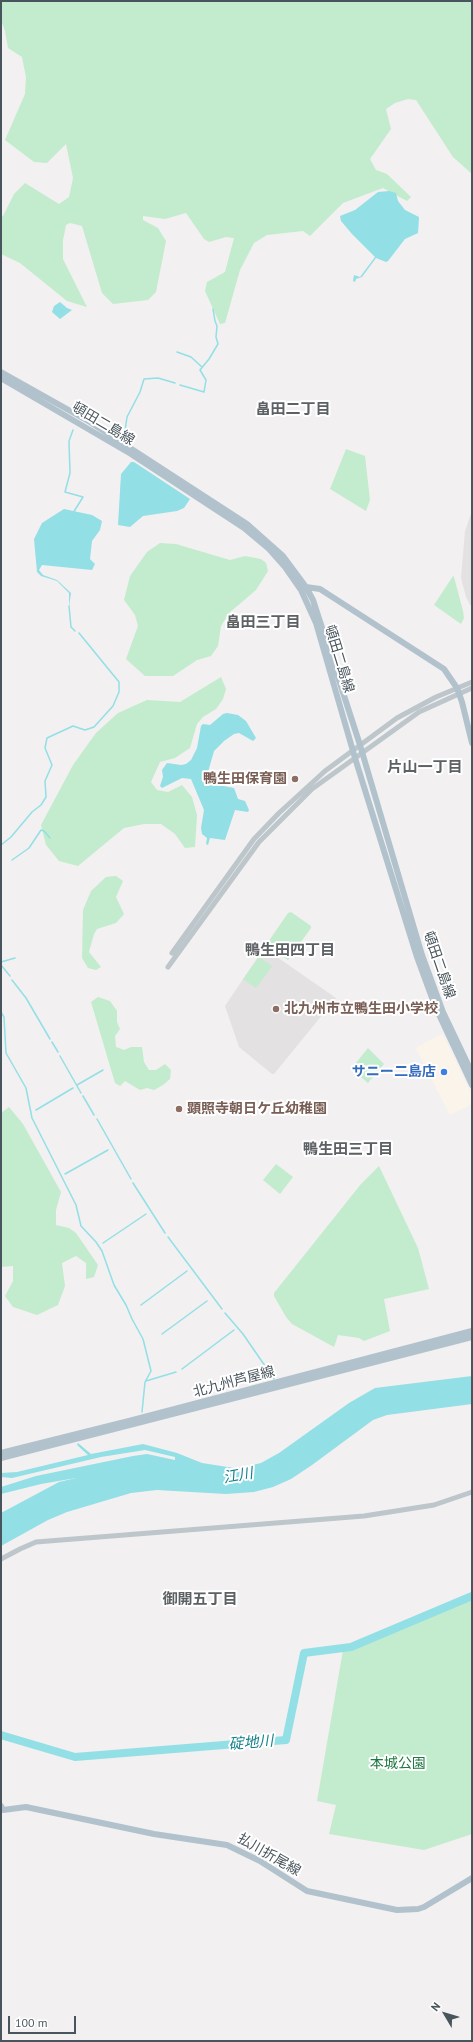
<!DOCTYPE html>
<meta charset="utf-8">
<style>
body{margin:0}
#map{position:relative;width:473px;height:2042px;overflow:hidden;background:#f2f0f0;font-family:"PT Sans",sans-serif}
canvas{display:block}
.frame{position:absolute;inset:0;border:2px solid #49555c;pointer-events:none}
.north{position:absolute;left:425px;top:1994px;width:40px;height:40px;-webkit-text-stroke:3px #fff;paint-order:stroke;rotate:308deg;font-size:11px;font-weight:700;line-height:16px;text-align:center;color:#49555c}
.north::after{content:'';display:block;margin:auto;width:14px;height:18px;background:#49555c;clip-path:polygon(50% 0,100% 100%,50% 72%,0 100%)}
.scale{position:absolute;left:8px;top:2016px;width:68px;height:18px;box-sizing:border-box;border:2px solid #49555c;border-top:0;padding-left:5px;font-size:12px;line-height:14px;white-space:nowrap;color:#49555c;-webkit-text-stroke:3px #fff;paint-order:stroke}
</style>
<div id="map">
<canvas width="473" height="2042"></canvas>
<div class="frame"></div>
<div class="north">N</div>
<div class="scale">100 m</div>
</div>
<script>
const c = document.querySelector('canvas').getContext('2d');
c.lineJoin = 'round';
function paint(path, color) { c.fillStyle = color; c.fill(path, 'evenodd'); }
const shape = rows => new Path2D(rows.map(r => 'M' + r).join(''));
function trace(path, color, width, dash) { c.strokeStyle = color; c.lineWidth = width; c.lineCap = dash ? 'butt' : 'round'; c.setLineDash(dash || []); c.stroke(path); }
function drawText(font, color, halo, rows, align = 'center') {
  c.font = font + ' "PT Sans","Noto Sans JP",sans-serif'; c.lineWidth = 4; c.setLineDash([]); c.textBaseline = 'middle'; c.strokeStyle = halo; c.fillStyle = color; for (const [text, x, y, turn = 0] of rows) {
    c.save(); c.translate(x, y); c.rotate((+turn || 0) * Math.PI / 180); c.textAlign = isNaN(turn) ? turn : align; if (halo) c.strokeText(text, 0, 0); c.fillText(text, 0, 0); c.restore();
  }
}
paint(shape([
 [441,1034,443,1035,472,1095,472,1104,450,1115,416,1049,417,1047]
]), '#fbf4eb');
paint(shape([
 [472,511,472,605,470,605,466,597,461,578,465,531],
 [264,948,336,998,274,1074,272,1074,239,1047,225,1006]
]), '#e3e1e1');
paint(shape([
 [1,1,472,1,472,174,453,157,416,100,408,99,395,103,386,109,391,129,370,159,376,170,387,174,411,197,407,201,383,188,343,203,310,236,303,231,267,235,254,243,240,270,225,323,220,324,205,291,207,282,225,272,234,238,226,237,209,242,204,239,186,213,165,219,143,216,143,220,158,228,166,241,156,292,148,300,113,304,102,293,82,226,70,223,66,225,63,240,63,259,87,307,67,301,20,263,1,254,1,215,3,216,14,194,25,183,59,204,69,197,73,178,66,144,47,163,34,162,5,140,25,94,26,77,22,57,8,48,5,31,1,20],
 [346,449,365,456,370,500,366,511,330,489],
 [160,543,176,544,230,560,245,556,261,559,266,563,268,571,256,590,229,613,221,626,218,646,211,656,197,660,173,676,145,676,126,659,138,626,135,615,124,600,130,576,147,552],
 [453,576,454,577,463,611,464,618,461,624,434,605],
 [221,677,226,689,223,699,216,709,203,717,197,724,190,748,175,758,160,762,151,782,157,790,168,792,182,785,192,797,197,815,195,847,185,848,175,834,161,824,144,824,124,828,78,866,59,861,46,845,41,825,73,765,96,733,118,713,147,700,180,702],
 [116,876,123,881,116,897,124,914,116,923,97,929,94,934,89,952,101,967,96,970,88,968,82,958,83,910,91,891,106,877],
 [291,912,311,926,311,928,288,960,266,945,288,913],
 [259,957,272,966,256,988,243,979],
 [98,997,110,1001,117,1011,117,1022,120,1029,115,1036,116,1047,124,1050,131,1047,142,1047,144,1062,149,1070,156,1070,165,1064,171,1070,170,1079,163,1085,154,1090,147,1088,140,1090,125,1081,120,1086,115,1083,91,1002],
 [368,1048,384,1064,368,1083,351,1069],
 [9,1107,23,1124,61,1192,56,1210,56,1225,69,1228,76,1233,98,1265,94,1277,86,1279,86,1263,76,1256,62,1263,65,1286,58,1305,37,1315,13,1307,5,1296,13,1281,13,1266,1,1267,1,1113],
 [276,1164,293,1177,280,1194,263,1180],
 [379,1166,418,1248,429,1289,384,1299,390,1331,364,1341,359,1338,338,1335,334,1347,292,1324,286,1317,274,1296,274,1293,361,1184],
 [472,1597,472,1834,424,1850,329,1834,336,1805,317,1801,343,1650,353,1648]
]), '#c2eccd');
paint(shape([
 [389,191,396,193,398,201,405,210,419,217,418,233,405,239,388,261,386,262,376,258,362,277,356,279,355,282,353,281,354,275,360,277,375,257,352,234,341,221,340,216,355,210,378,192],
 [60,302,67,308,72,310,60,319,52,312,54,306],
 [131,462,134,462,190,499,184,508,177,511,143,516,130,527,118,525,121,474],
 [64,509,92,515,102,521,100,530,92,541,90,559,95,564,92,570,42,565,39,570,43,575,57,580,71,593,69,607,69,593,57,581,41,576,37,572,34,539,42,523],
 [227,713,238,715,246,721,256,738,253,741,239,733,234,734,224,741,214,751,208,772,219,785,234,788,238,799,245,801,249,810,248,812,235,810,225,840,210,838,208,845,206,844,207,838,202,834,201,828,204,810,191,779,182,778,162,788,160,786,163,777,162,770,167,763,181,765,186,764,191,760,197,748,201,726,203,724,210,725,223,714],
 [472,1376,472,1404,387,1415,373,1420,312,1465,291,1479,273,1487,254,1492,226,1494,157,1490,131,1493,67,1512,48,1520,1,1546,1,1513,59,1482,76,1478,41,1484,1,1494,1,1487,36,1476,133,1456,147,1454,175,1460,175,1457,145,1450,101,1457,12,1478,1,1477,1,1473,17,1472,88,1455,77,1445,78,1443,91,1454,143,1444,177,1453,202,1463,234,1468,245,1467,261,1463,279,1453,349,1403,375,1388]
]), '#92dfe6');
trace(shape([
 [177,352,191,357,202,367],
 [180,385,204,392,206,380,200,370,209,359,218,344,216,337,217,326,215,321,213,309],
 [125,431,127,417,140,392,144,379,158,378,175,383],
 [73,513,83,497,65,492,70,473,69,441,73,430],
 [69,606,71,627,75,631],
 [1,845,11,837,32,812,41,805,46,797,45,781,52,765,45,748,47,738,73,726,85,730,94,727,113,706,119,692,119,682,79,633],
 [12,860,29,848,41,830,44,831,50,838],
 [1,962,15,958],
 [1,965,10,976],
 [12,980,26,998,50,1039],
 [1,1012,4,1017,6,1053,26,1088,32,1118,76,1205,81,1226,96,1242,102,1251,114,1285,126,1305,132,1319,143,1339,151,1371,145,1382,142,1412],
 [52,1042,58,1052],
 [60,1056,81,1093],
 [77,1085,103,1070],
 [83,1096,94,1115],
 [36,1110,73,1088],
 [97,1119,131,1179],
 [65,1174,108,1150],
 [133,1183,165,1233],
 [168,1237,222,1309],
 [103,1243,146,1214],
 [141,1305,187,1271],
 [225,1313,243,1334,274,1379],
 [162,1334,207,1301],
 [182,1369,234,1330],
 [146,1381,176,1372]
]), '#92dfe6', 1.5);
trace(shape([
 [1,1735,75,1757,286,1740,304,1653,351,1647,472,1596]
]), '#92dfe6', 8);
trace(shape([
 [172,953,254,839,279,813,325,771,397,718,436,697,472,682],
 [168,967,259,842,312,789,419,712,472,688],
 [1,1559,20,1549,36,1542,364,1516,434,1505,472,1492]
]), '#bcc6cb', 5);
trace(shape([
 [1,372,90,422,247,524,283,556,306,587,313,600,360,745,422,955,443,1012,472,1073],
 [1,378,131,454,244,528,269,549,285,567,301,590,316,623,355,758,417,957,435,1006,472,1085],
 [306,587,320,589,444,669,457,688,462,702,472,743],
 [1,1453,129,1421,472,1331],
 [1,1458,472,1337],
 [1,1806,3,1810,26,1807,154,1834,227,1845,260,1861,307,1891,397,1910,418,1909,424,1907,472,1878]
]), '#b1c2cc', 6);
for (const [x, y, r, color] of [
 [295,779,4,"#8d6e63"],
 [276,1009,4,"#8d6e63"],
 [444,1072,4,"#3f7fe0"],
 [179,1109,4,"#8d6e63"]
]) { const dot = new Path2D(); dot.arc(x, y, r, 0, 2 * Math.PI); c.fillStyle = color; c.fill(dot); trace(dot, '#fff', 1.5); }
drawText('14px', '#49555c', '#fff', [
 ["頓田二島線",103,424,31],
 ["頓田二島線",339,659,73],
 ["頓田二島線",439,965,71],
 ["北九州芦屋線",234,1382,-15],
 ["払川折尾線",269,1855,30]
]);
drawText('bold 14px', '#785e54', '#fff', [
 ["鴨生田保育園",287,779,"right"],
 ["北九州市立鴨生田小学校",284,1009],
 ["顕照寺朝日ケ丘幼稚園",187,1109]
], 'left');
drawText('bold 14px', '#366cbe', '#fff', [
 ["サニー二島店",436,1072]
], 'right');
drawText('14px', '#1e7840', '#fff', [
 ["本城公園",398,1764]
]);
drawText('bold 15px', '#5d6164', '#fff', [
 ["畠田二丁目",293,410],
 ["畠田三丁目",263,623],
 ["片山一丁目",425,768],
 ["鴨生田四丁目",290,951],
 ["鴨生田三丁目",348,1150],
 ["御開五丁目",200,1600]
]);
drawText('italic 15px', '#16828b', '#fff', [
 ["江川",238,1476,-10],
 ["碇地川",251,1743,-5]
]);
</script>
